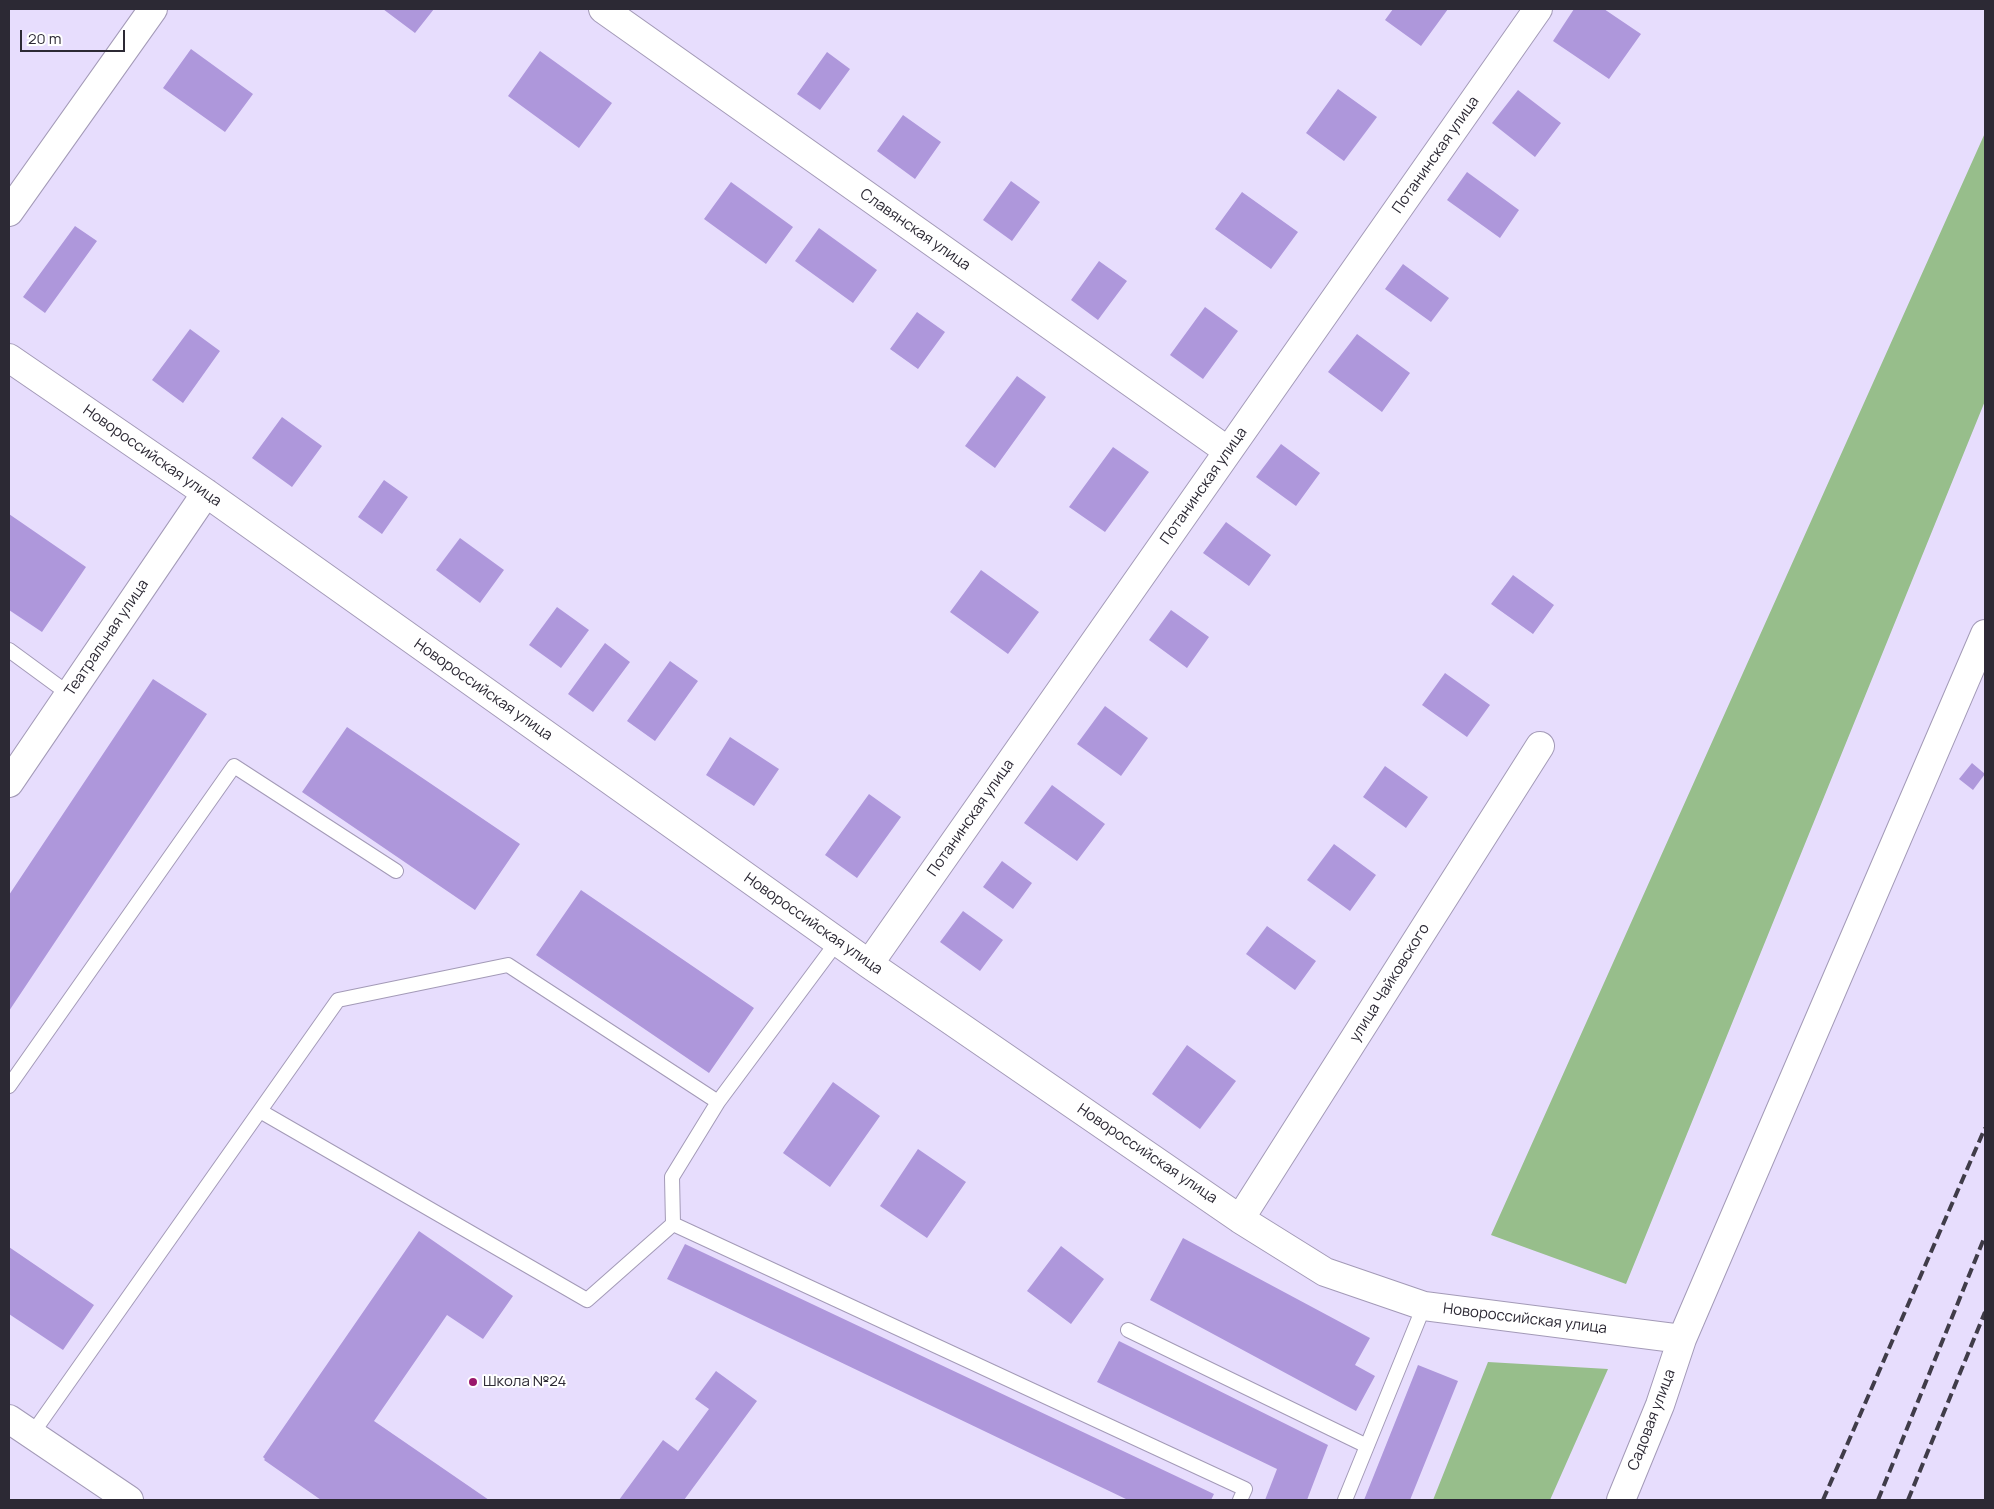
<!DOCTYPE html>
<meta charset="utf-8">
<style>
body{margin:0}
#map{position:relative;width:1994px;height:1509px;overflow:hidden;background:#e7ddfd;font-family:Manrope,sans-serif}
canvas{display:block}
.frame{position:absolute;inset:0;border:10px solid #2c2934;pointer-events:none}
.scale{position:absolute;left:20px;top:30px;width:105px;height:22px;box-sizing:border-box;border:2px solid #2c2934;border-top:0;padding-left:6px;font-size:15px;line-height:18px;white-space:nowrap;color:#2c2934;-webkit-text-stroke:4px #fff;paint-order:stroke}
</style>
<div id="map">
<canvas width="1994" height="1509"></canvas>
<div class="frame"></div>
<div class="scale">20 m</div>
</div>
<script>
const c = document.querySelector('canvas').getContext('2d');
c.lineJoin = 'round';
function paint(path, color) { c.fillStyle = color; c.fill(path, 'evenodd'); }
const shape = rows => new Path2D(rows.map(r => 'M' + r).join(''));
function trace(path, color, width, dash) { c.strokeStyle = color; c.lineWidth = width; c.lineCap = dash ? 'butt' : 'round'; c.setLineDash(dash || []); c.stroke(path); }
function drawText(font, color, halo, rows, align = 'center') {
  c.font = font + ' Manrope,sans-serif'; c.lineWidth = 4; c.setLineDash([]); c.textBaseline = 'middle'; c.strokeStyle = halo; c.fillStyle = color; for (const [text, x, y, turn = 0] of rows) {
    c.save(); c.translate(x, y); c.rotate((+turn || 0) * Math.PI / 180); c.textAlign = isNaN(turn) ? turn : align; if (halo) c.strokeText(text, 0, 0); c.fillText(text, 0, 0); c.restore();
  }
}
paint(shape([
 [1985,133,1985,401,1626,1284,1491,1235],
 [1488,1362,1608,1369,1550,1500,1433,1500]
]), '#97be8b');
paint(shape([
 [383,9,434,9,415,33],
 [1393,9,1448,9,1421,46,1385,20],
 [1574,9,1604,9,1641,34,1609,79,1553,41],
 [191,49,253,94,225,132,163,88],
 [540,51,612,103,579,148,508,96],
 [827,52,850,69,820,110,797,94],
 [1338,89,1377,117,1344,161,1306,133],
 [1518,90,1561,123,1535,157,1492,123],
 [903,115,941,142,915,179,877,151],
 [1467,172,1519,210,1500,238,1447,200],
 [1011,181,1040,202,1012,241,983,220],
 [731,182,793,227,766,264,704,219],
 [1242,192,1298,232,1271,269,1215,229],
 [75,226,97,241,45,313,23,297],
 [819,228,877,270,853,303,795,261],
 [1099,261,1127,281,1098,320,1071,300],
 [1403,264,1449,298,1431,322,1385,289],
 [1205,307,1238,331,1203,379,1170,355],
 [917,312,945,332,918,369,890,349],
 [190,329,220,351,183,403,152,380],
 [1357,334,1410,373,1382,412,1328,372],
 [1017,376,1046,397,995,468,965,446],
 [282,417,322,446,292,487,252,458],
 [1281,444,1320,473,1296,506,1256,477],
 [1113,447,1149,472,1105,532,1069,507],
 [384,480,408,497,382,534,358,517],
 [9,514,86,567,42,632,9,610],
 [1226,522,1271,555,1249,586,1203,553],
 [460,538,504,570,480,603,436,570],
 [981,570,1039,612,1008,654,950,612],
 [1513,575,1554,605,1533,634,1491,604],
 [557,607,589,630,561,668,529,645],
 [1171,610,1209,637,1187,668,1149,640],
 [605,643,630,662,593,712,568,694],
 [670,661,698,681,655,741,627,721],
 [1445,673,1490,705,1467,737,1422,705],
 [153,679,207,714,9,1011,9,895],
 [1105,706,1148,738,1121,776,1077,744],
 [347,727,520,844,475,910,302,792],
 [730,737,779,769,754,806,706,775],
 [1972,763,1985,774,1973,790,1959,779],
 [1385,766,1428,797,1406,828,1363,797],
 [1052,785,1105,824,1077,861,1024,823],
 [869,794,901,817,857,878,825,855],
 [1334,844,1376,875,1350,911,1307,880],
 [1002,861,1032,883,1013,909,983,887],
 [581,890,754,1008,709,1073,536,955],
 [963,911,1003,940,980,971,940,942],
 [1267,926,1316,961,1295,990,1246,954],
 [1187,1045,1236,1081,1200,1129,1152,1094],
 [833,1082,880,1116,830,1187,783,1153],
 [918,1149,966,1182,927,1238,880,1206],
 [419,1231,513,1296,483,1339,447,1315,374,1421,489,1500,321,1500,264,1460,265,1459,263,1457],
 [1183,1238,1370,1338,1355,1365,1375,1376,1356,1411,1150,1300],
 [685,1244,1214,1494,1211,1500,1128,1500,667,1279],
 [1061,1246,1104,1279,1071,1324,1027,1291],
 [9,1247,94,1305,63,1350,9,1314],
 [1119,1341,1328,1445,1307,1500,1265,1500,1277,1469,1097,1382],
 [1418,1365,1458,1381,1410,1500,1364,1500],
 [716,1371,757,1401,684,1500,619,1500,663,1440,678,1451,709,1409,695,1399]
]), '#ae97db');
const service = shape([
 [9,650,69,694],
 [9,1086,234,766,396,871],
 [260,1111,587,1300,673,1224,672,1177,718,1102,837,942],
 [673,1224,1245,1489,1240,1500],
 [1128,1330,1367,1446],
 [32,1434,338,1000,508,965,718,1102],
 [1345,1500,1424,1306]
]);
const minor = shape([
 [603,9,1228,451],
 [9,212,153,9],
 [9,358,206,493,869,964,1240,1219,1325,1272,1424,1306,1682,1339],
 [9,783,206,493],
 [869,964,1538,9],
 [1240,1219,1540,746],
 [9,1419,129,1500],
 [1621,1500,1660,1405,1682,1339,1985,634]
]);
trace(service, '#a39ab7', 16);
trace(minor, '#a39ab7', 30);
trace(service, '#fff', 14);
trace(minor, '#fff', 28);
trace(shape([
 [1823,1500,1985,1128],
 [1878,1500,1985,1236],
 [1908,1500,1985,1312]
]), '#403c49', 4, [10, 5]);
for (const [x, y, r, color] of [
 [473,1382,5,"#9a176b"]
]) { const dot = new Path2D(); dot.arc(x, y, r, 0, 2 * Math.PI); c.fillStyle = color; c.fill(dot); trace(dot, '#fff', 2); }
drawText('15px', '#2c2934', '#fff', [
 ["Потанинская улица",1436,155,-55],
 ["Славянская улица",915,230,35],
 ["Новороссийская улица",152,456,35],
 ["Потанинская улица",1204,486,-55],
 ["Театральная улица",107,638,-56],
 ["Новороссийская улица",483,690,35],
 ["Потанинская улица",971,818,-55],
 ["Новороссийская улица",813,924,35],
 ["улица Чайковского",1390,983,-58],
 ["Новороссийская улица",1147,1154,34],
 ["Новороссийская улица",1525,1319,7],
 ["Садовая улица",1652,1420,-69]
]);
drawText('15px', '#2c2934', '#fff', [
 ["Школа №24",483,1382]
], 'left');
</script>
